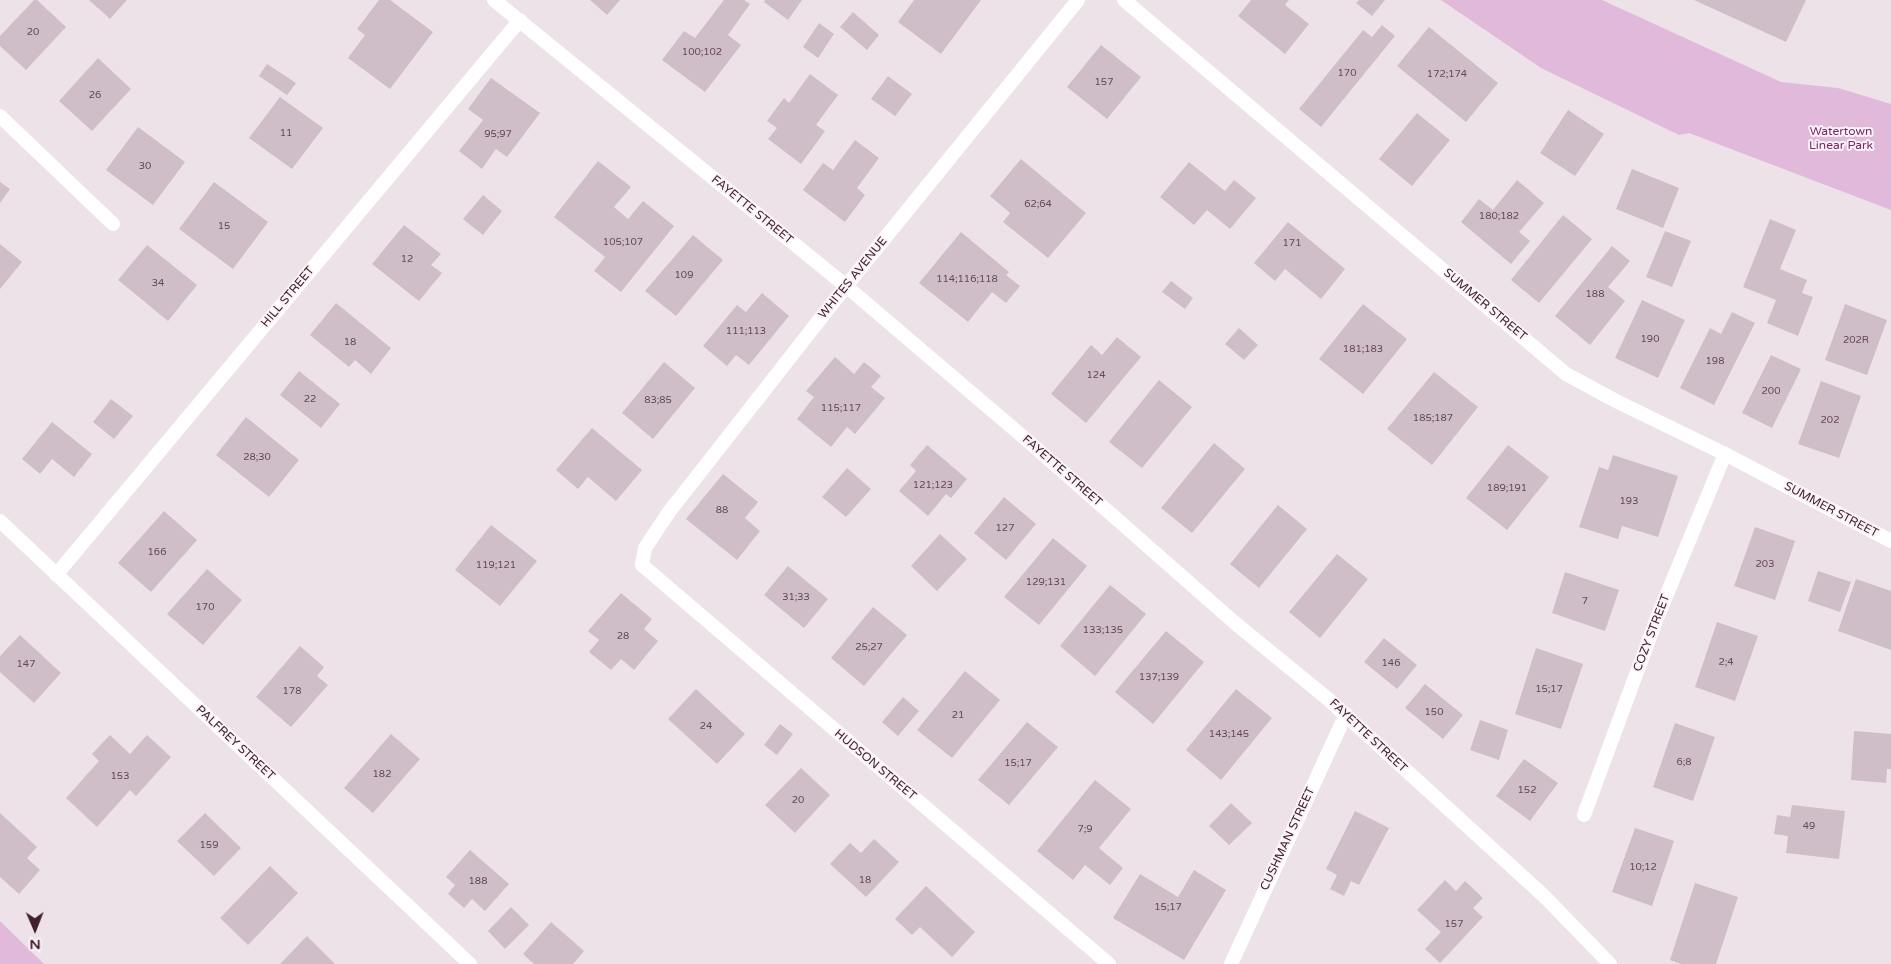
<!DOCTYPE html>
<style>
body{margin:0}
#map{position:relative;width:1891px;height:964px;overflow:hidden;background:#eee2e9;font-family:"Varela Round",sans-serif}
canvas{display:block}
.north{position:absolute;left:10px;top:904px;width:50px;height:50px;-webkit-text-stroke:4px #faf3f7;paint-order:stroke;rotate:179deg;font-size:14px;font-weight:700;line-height:20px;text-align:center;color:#41202d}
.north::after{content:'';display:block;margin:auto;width:18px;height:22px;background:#41202d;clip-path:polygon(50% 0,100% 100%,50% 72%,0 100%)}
</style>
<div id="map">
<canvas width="1891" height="964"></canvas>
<div class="north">N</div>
</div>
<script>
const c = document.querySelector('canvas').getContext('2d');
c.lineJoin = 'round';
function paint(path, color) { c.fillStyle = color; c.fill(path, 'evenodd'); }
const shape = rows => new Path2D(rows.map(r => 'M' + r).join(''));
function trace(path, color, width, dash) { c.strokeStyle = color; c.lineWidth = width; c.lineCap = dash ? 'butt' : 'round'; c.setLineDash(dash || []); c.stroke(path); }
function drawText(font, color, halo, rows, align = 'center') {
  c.font = font + ' "Varela Round",sans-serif'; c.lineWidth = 4; c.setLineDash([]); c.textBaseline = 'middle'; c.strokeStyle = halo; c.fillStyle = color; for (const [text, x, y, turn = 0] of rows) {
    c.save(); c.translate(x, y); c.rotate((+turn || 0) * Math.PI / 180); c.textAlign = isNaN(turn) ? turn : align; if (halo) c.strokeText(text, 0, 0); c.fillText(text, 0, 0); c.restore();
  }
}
paint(shape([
 [1441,0,1602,0,1781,82,1838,88,1891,104,1891,210,1689,133,1679,135,1541,68],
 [0,921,44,964,0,964]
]), '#e1b9db');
paint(shape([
 [34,0,37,0,66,27,26,70,0,46,0,36],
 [89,0,127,0,110,19],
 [379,0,390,0,433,32,390,89,348,58,365,35,357,29],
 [590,0,620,0,607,15],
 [724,0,744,0,750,4,728,35,741,45,705,92,662,60,684,31,695,38],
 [765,0,802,0,788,20,764,2],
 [914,0,981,0,941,54,898,22],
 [1251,0,1289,0,1285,5,1309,24,1285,54,1238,16],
 [1359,0,1385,0,1372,16,1356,3],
 [1694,0,1806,0,1786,42],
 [853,12,879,35,867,50,840,27],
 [819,23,834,34,818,58,803,47],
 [1382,25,1395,36,1321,127,1299,109,1363,30,1372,37],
 [1429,27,1498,83,1466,122,1397,66],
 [1101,45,1141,77,1107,119,1067,87],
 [98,58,131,89,92,131,59,101],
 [267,64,296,83,287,95,259,76],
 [810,74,838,95,816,125,825,131,801,164,768,139,777,128,767,121,784,98,789,103],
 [888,76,912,94,895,116,871,99],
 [491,78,540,113,507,157,496,149,482,169,459,151,483,120,468,109],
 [280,97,323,128,292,169,249,138],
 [1568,110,1604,134,1575,176,1540,153],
 [1417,113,1450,140,1412,186,1379,159],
 [138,127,185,162,153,205,106,170],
 [855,140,879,158,857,188,865,195,845,222,803,190,823,163,833,170],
 [1021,159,1086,213,1048,258,1003,222,1010,213,990,196],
 [598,161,631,187,614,207,628,219,643,201,674,226,621,292,594,271,605,257,554,217],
 [1189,162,1225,191,1234,180,1256,198,1230,229,1207,210,1194,225,1160,197],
 [1632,169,1679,188,1663,228,1616,209],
 [1517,180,1544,203,1519,232,1530,241,1511,264,1461,222,1479,199,1493,210],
 [0,182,10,189,0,203],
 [214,182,268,222,233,269,179,229],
 [483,195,502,211,483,235,463,219],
 [1563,215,1592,239,1539,303,1511,280],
 [1770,219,1796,230,1780,269,1807,280,1802,293,1813,297,1798,336,1767,323,1776,300,1743,287],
 [1288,222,1345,269,1321,299,1285,269,1275,281,1254,263],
 [404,225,441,254,431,265,442,273,419,301,372,264],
 [1665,231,1691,241,1672,287,1646,277],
 [961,232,1009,272,1006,275,1020,286,1006,303,992,292,968,322,919,283],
 [693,235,723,260,676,316,645,291],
 [0,244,22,262,0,289],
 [147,245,197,285,168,321,118,280],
 [1612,246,1630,261,1608,287,1625,301,1590,345,1555,316],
 [1171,281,1193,298,1185,309,1162,292],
 [762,293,789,316,749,365,736,355,727,366,703,346,737,305,746,312],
 [1642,300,1685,320,1658,378,1615,358],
 [336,303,391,348,371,374,355,360,349,367,310,335],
 [1363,304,1407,339,1363,394,1319,359],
 [1845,304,1887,320,1867,375,1825,360],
 [1732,312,1755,323,1714,405,1680,388,1710,328,1721,334],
 [1239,328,1258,345,1244,360,1225,344],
 [1117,337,1141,357,1086,423,1051,394,1091,345,1102,355],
 [1771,355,1801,369,1772,428,1742,413],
 [835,357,854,374,864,362,881,376,871,387,885,398,855,434,847,427,831,447,797,419,814,397,806,391],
 [664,362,695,388,653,439,622,413],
 [299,371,340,404,321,428,280,395],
 [1434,372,1478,407,1432,465,1387,429],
 [1159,380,1192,407,1142,468,1109,442],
 [1821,381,1861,396,1839,458,1798,444],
 [111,399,133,416,114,439,93,422],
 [246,417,299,460,269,497,216,455],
 [52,422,92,454,74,477,52,459,40,474,22,459],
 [592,428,642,470,616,501,588,477,578,489,556,470],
 [1214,443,1245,469,1192,533,1161,508],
 [927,445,967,479,951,498,946,494,928,516,899,491,916,471,910,465],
 [1508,445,1549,477,1507,530,1466,498],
 [1613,455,1678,476,1658,537,1622,526,1618,539,1579,527,1599,467,1608,470],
 [847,468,871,489,846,517,822,497],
 [723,474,758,502,745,518,760,531,737,560,686,519],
 [1004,497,1036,524,1006,560,974,533],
 [1278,505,1307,529,1259,588,1230,564],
 [164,511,197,540,151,592,118,563],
 [491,525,537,561,500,606,455,570],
 [1755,527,1795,541,1775,600,1734,586],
 [940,534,967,559,937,591,911,566],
 [1053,538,1087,566,1039,625,1004,597],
 [1337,554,1368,579,1320,638,1289,612],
 [788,566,828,599,804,628,764,595],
 [207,569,242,600,203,645,167,614],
 [1818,571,1851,582,1840,612,1808,601],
 [1565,572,1619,590,1605,631,1552,613],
 [1856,579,1891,591,1891,650,1838,631],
 [1110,585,1146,614,1095,676,1060,646],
 [621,593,652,619,644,629,658,641,634,670,621,659,611,670,589,652,599,640,588,631],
 [873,607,907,635,864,686,831,658],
 [1717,622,1758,636,1735,701,1695,687],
 [1166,631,1204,662,1153,724,1115,692],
 [20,635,61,673,34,703,0,672,0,656],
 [1384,638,1417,665,1397,689,1364,662],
 [300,646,324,667,317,676,328,685,291,727,256,697],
 [1536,648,1583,664,1561,729,1515,714],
 [965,671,1000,700,952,758,917,730],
 [1425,684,1463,715,1443,739,1405,708],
 [696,689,745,734,717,764,668,719],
 [1236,689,1272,718,1221,780,1186,750],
 [903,697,919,711,898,736,882,722],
 [1480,720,1508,730,1499,760,1470,750],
 [1027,722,1058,747,1009,805,978,780],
 [1675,723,1715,737,1693,801,1653,787],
 [780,724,793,734,777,755,764,745],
 [1854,731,1891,734,1891,769,1887,769,1886,783,1851,780],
 [391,734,420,759,373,813,344,788],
 [110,735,130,754,147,735,171,757,136,796,130,790,97,827,66,798,99,761,92,754],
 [1524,759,1558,783,1530,821,1496,796],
 [801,768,830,795,795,833,765,805],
 [1095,780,1131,809,1099,848,1123,868,1110,885,1085,865,1073,880,1037,851],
 [1231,803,1252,823,1229,845,1209,826],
 [1792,805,1845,811,1839,859,1786,853,1788,836,1774,834,1777,815,1790,817],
 [1355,811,1389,828,1359,885,1351,881,1344,896,1330,889,1337,875,1326,869],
 [0,813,37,847,27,858,40,870,19,894,0,877],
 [205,813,241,848,214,876,177,841],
 [1635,828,1674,841,1652,906,1612,892],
 [874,839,899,862,866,897,830,864,850,843,861,853],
 [470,850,509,884,485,911,472,899,464,908,448,894,455,885,446,877],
 [270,866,298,893,248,945,220,918],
 [1194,870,1226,890,1184,960,1113,918,1140,874,1178,897],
 [1445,880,1456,891,1465,881,1483,898,1473,908,1483,917,1440,963,1425,949,1441,932,1417,910],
 [1695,883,1738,897,1716,964,1681,964,1670,960],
 [926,886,975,932,952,957,920,927,912,935,895,919],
 [511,907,529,925,505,949,488,931],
 [551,922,584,951,573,964,534,964,523,954],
 [307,936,335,964,280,964]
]), '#cfbec7');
trace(shape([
 [494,0,846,286,1028,441,1235,623,1328,699,1545,897,1610,964],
 [1078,0,846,286,669,512,645,548,642,565,1109,964],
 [0,116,113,224],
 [0,521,470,964],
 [56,575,520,20],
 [1584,815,1657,618,1725,454],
 [1231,964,1346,714]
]), '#fff', 14);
trace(shape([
 [1124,0,1566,374,1618,402,1725,454,1891,541]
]), '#fff', 14);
drawText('10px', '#644854', null, [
 ["20",33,32],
 ["100;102",702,52],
 ["170",1347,73],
 ["172;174",1447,74],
 ["157",1104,82],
 ["26",95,95],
 ["11",286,133],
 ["95;97",498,134],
 ["30",145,166],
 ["62;64",1038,204],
 ["180;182",1499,216],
 ["15",224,226],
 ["105;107",623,242],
 ["171",1292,243],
 ["12",407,259],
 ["109",684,275],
 ["114;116;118",967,279],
 ["34",158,283],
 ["188",1595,294],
 ["111;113",746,331],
 ["190",1650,339],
 ["202R",1856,340],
 ["18",350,342],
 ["181;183",1363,349],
 ["198",1715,361],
 ["124",1096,375],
 ["200",1771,391],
 ["22",310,399],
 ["83;85",658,400],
 ["115;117",841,408],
 ["185;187",1433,418],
 ["202",1830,420],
 ["28;30",257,457],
 ["121;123",933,485],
 ["189;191",1507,488],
 ["193",1629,501],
 ["88",722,510],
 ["127",1005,528],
 ["166",157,552],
 ["203",1765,564],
 ["119;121",496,565],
 ["129;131",1046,582],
 ["31;33",796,597],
 ["7",1585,601],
 ["170",205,607],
 ["133;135",1103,630],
 ["28",623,636],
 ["25;27",869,647],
 ["2;4",1726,662],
 ["146",1391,663],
 ["147",26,664],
 ["137;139",1159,677],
 ["15;17",1549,689],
 ["178",292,691],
 ["150",1434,712],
 ["21",958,715],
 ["24",706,726],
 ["143;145",1229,734],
 ["6;8",1684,762],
 ["15;17",1018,763],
 ["182",382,774],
 ["153",120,776],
 ["152",1527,790],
 ["20",798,800],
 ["49",1809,826],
 ["7;9",1085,829],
 ["159",209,845],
 ["10;12",1643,867],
 ["18",865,880],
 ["188",478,881],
 ["15;17",1168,907],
 ["157",1454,924]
]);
drawText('12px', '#7d2665', '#faf3f7', [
 ["Watertown",1841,132],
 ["Linear Park",1841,146]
]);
drawText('12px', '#41202d', '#faf3f7', [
 ["FAYETTE STREET",752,210,39],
 ["WHITES AVENUE",853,278,-51],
 ["HILL STREET",288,297,-50],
 ["SUMMER STREET",1485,305,40],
 ["FAYETTE STREET",1062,471,41],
 ["SUMMER STREET",1831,510,28],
 ["COZY STREET",1652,633,-69],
 ["FAYETTE STREET",1368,736,43],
 ["PALFREY STREET",235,743,43],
 ["HUDSON STREET",875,765,40],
 ["CUSHMAN STREET",1288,839,-65]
]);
</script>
